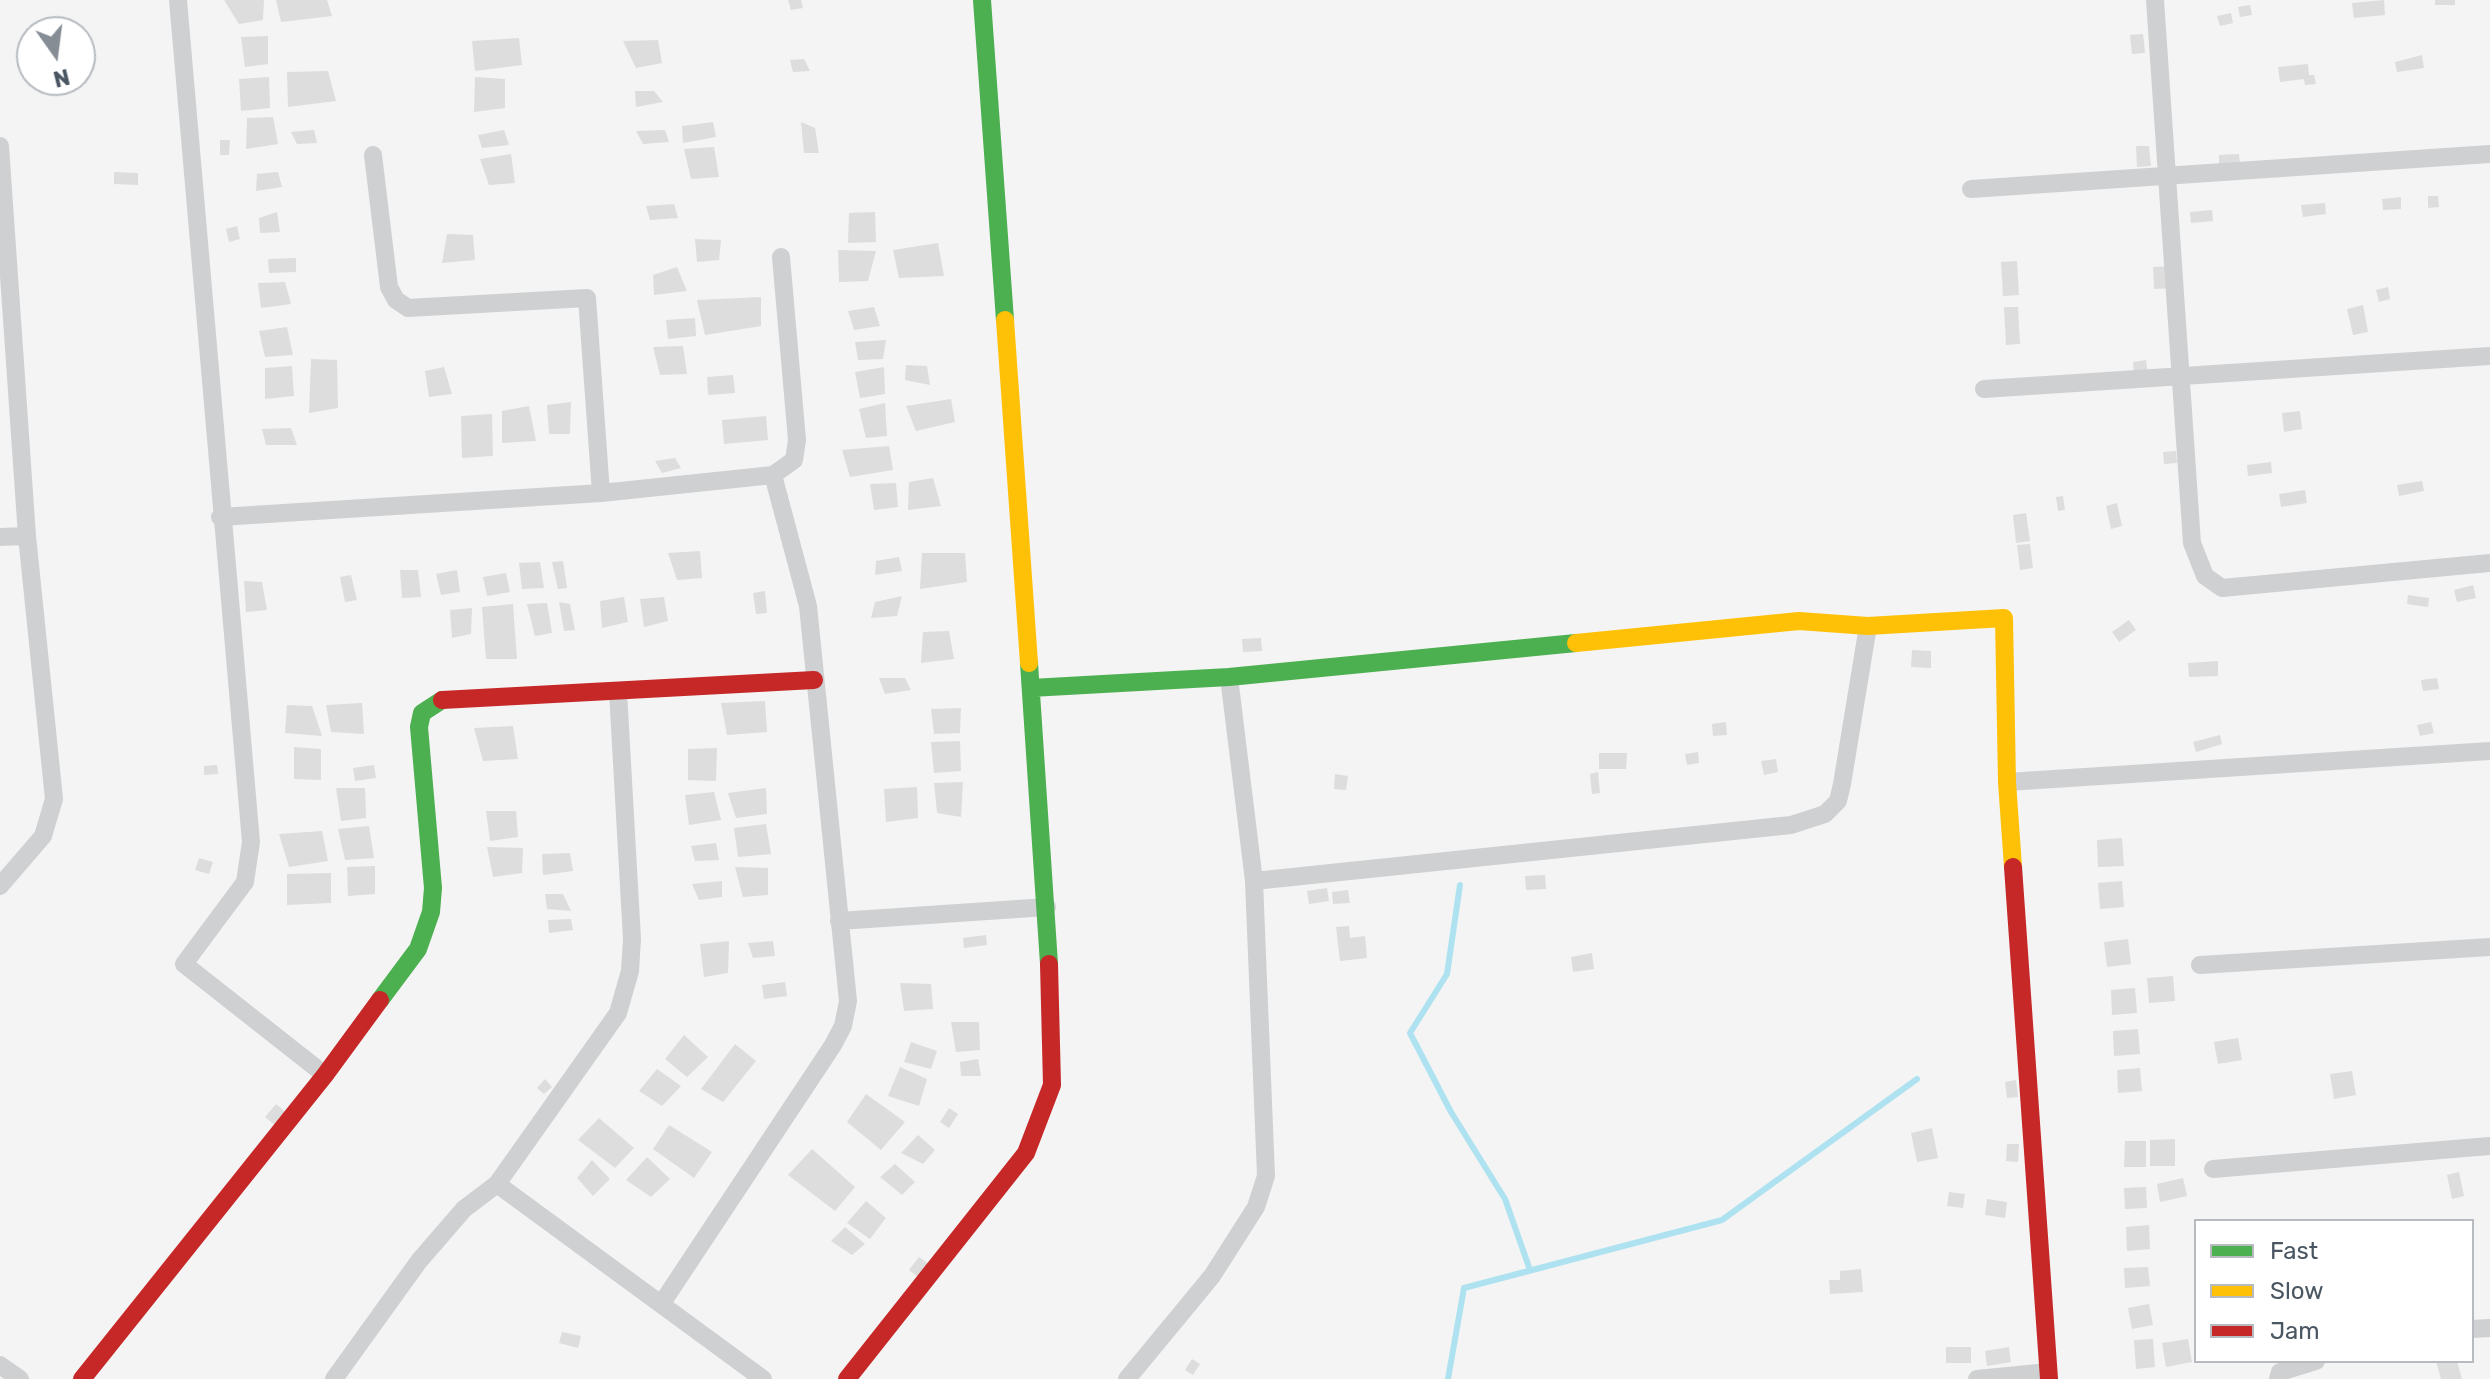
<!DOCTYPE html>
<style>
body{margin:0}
#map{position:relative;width:2490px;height:1379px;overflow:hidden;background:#f4f4f4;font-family:Rubik,sans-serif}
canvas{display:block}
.legend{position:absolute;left:2194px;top:1219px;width:280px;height:144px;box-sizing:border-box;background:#fff;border:2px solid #b7bbc0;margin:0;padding:10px 14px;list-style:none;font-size:24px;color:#4a5661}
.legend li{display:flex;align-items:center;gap:16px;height:40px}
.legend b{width:40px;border:2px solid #b7bbc0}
.north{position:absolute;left:16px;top:16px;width:80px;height:80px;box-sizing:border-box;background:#fff;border:2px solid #b7bbc0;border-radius:50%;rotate:166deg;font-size:22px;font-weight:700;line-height:32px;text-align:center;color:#4a5661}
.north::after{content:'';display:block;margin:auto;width:28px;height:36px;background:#868d94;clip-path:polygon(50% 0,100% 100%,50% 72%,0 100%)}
</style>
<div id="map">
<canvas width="2490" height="1379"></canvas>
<ul class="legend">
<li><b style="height:10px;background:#4caf50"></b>Fast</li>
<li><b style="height:10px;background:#ffc107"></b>Slow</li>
<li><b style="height:10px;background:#c62828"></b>Jam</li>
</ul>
<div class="north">N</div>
</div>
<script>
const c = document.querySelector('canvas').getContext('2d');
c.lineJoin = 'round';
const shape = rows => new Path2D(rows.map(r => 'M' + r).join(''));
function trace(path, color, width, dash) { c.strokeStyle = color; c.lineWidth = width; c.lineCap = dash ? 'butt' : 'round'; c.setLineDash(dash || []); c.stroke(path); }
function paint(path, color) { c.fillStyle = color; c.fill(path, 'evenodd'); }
trace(shape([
 [1460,885,1447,974,1410,1033,1451,1112,1505,1199,1530,1270],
 [1448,1379,1464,1288,1722,1220,1917,1079]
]), '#aee2f0', 6);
paint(shape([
 [224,0,264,0,263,20,239,24],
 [276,0,327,0,332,16,281,22],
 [788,0,801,0,803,8,791,10],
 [2384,0,2385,15,2354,18,2352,3],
 [2435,0,2455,0,2455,5,2435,5],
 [2250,5,2252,15,2240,17,2238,7],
 [2231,13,2233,23,2220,26,2217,16],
 [2143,34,2145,53,2132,54,2130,35],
 [268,36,268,64,245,67,241,37],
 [519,38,522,65,475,71,472,41],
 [658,40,662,63,636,68,623,41],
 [2422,55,2424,68,2397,72,2395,62],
 [804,59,810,71,793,72,790,60],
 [2308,64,2309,75,2314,75,2316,84,2305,85,2304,79,2280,82,2278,67],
 [328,71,336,101,288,107,287,72],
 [269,77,270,108,241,111,239,79],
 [475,77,505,79,505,108,474,112],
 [635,91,654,91,663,102,636,107],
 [273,117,278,144,246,149,247,118],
 [713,122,716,137,683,143,682,126],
 [801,122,815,128,819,153,804,153],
 [314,130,317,143,297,144,291,132],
 [504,130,509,145,482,148,478,135],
 [665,130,669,142,643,144,636,131],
 [220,140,230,140,229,155,220,155],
 [2136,146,2149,146,2151,166,2137,167],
 [714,147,719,177,691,179,684,149],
 [511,154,515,183,489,185,480,159],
 [2239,154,2240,164,2219,165,2219,155],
 [114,172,138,173,138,185,114,184],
 [278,172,282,187,256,191,257,174],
 [2428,196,2438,196,2439,207,2428,208],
 [2401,197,2401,209,2383,210,2382,199],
 [2325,203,2326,214,2303,217,2301,205],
 [674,204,678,218,650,220,646,206],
 [2212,210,2213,221,2191,223,2190,212],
 [277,212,280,232,260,233,259,218],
 [875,212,876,242,848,243,849,213],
 [237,226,240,239,229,242,226,229],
 [447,234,473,235,475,260,442,263],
 [695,239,721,240,719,260,697,262],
 [938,243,944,276,899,278,893,250],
 [838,250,876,251,868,281,839,282],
 [296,258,296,272,269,273,268,259],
 [2017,261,2019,295,2003,296,2001,262],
 [2173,266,2174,288,2154,289,2153,267],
 [677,267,687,291,654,295,653,275],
 [285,282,291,304,261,308,258,283],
 [2388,287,2390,299,2379,302,2376,290],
 [761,297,761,326,705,335,697,300],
 [2363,305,2368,332,2353,335,2347,309],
 [874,307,880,326,854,330,848,311],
 [2004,307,2018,307,2020,344,2006,345],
 [695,318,696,336,668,339,666,320],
 [287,327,293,355,265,357,259,331],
 [886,340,883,359,858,360,855,342],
 [683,346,687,374,660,375,653,347],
 [311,359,337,360,338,408,309,413],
 [2146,360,2148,375,2134,376,2133,362],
 [906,365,927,366,930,385,905,380],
 [292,366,294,396,265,399,265,368],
 [444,367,452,394,429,397,425,371],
 [884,367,885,394,860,398,855,372],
 [733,375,735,393,708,395,707,377],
 [951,399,955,422,916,431,906,406],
 [571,402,570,434,549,434,547,405],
 [885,403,887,436,866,438,859,409],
 [529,406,536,441,502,443,502,411],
 [2300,411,2302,429,2284,432,2282,413],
 [492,414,493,456,462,458,461,416],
 [766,416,768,440,724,444,722,420],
 [291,428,297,445,266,445,262,429],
 [889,446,893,470,850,477,842,450],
 [2176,451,2177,463,2164,464,2163,452],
 [675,458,681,468,662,473,655,461],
 [2271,462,2272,473,2248,476,2247,465],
 [933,478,941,506,908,510,909,482],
 [2422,481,2424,491,2399,496,2397,485],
 [896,483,898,507,874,510,870,484],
 [2305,490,2307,503,2281,507,2279,494],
 [2063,496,2065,510,2058,511,2056,497],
 [2117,503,2122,526,2111,529,2106,506],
 [2026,513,2030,541,2016,543,2013,515],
 [2030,544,2033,568,2020,570,2017,545],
 [700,551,702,578,677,580,668,553],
 [922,553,965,553,967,582,920,589],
 [899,557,902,571,875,575,876,561],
 [563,561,567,588,558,589,552,562],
 [540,562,544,588,522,589,519,563],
 [400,570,418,570,421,597,402,598],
 [457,570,460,592,441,595,436,574],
 [506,573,510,592,487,596,483,577],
 [351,575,357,600,345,602,340,577],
 [244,581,262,582,267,610,246,612],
 [2473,585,2476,598,2457,602,2454,590],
 [765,591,767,613,756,614,753,593],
 [2408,595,2429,598,2428,607,2407,604],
 [902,596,897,616,871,618,875,602],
 [624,597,628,622,602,628,600,601],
 [664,597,668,621,644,627,640,599],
 [559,602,570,604,575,630,564,631],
 [547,603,552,633,535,636,527,604],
 [513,604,517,659,486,659,482,607],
 [472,608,471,634,452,638,450,610],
 [2129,620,2136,630,2119,642,2112,632],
 [949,631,954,659,921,663,923,632],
 [1261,638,1262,651,1243,652,1242,639],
 [1912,650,1931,651,1931,668,1911,667],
 [2218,661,2218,676,2189,677,2188,663],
 [879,678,905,678,911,690,885,694],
 [2437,678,2439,689,2423,691,2421,680],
 [765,701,767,732,727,735,721,703],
 [362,703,364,734,331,732,326,705],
 [287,705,312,706,322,736,285,733],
 [961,708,960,733,934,734,931,709],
 [1726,722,1727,735,1713,736,1712,724],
 [2431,722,2434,733,2420,736,2417,725],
 [513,726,518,759,483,761,474,728],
 [2220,735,2222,744,2196,752,2193,742],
 [960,741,961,771,934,773,931,742],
 [294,747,321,749,321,780,294,779],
 [717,748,716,781,688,780,688,749],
 [1698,752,1699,763,1687,765,1685,754],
 [1599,753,1627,753,1626,769,1599,769],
 [1776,759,1778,772,1764,775,1761,761],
 [217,765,218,774,204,775,204,766],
 [374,765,376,778,355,781,353,768],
 [1598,772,1600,793,1592,794,1590,774],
 [1335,774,1348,776,1346,790,1334,789],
 [963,782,961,817,937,813,934,783],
 [917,787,918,818,886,822,884,789],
 [336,788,365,788,366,818,341,821],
 [766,788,767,814,736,818,728,793],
 [714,792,721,820,689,825,685,795],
 [486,811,516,811,518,837,490,841],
 [766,824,771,854,738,857,734,828],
 [369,826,374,858,345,860,338,829],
 [322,831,328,861,289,867,279,834],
 [2122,838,2124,866,2098,867,2097,840],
 [716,843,719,860,695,861,691,846],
 [487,847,523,848,522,873,493,877],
 [570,853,573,871,543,875,542,854],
 [199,858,213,862,209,874,195,870],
 [375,866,375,894,348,896,347,867],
 [735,867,768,868,768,895,743,897],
 [331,873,331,903,287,905,287,874],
 [1545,875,1546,889,1526,890,1525,876],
 [722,881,722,897,699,900,692,884],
 [2122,881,2124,907,2100,909,2098,883],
 [1327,888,1329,901,1309,904,1307,891],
 [1348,890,1350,903,1333,904,1332,892],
 [545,894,563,894,571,911,547,909],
 [571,919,573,930,549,933,548,920],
 [1349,926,1350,938,1365,936,1367,958,1340,961,1336,927],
 [986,935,987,945,964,948,963,938],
 [2128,939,2131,964,2107,967,2104,942],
 [729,941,728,973,704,977,700,944],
 [773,941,775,956,753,958,748,943],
 [1592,953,1594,969,1573,972,1571,957],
 [2173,976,2175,1001,2149,1003,2147,978],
 [785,982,787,996,764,999,762,985],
 [900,983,931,984,933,1009,904,1011],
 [2135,988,2137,1013,2112,1015,2111,990],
 [951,1022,979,1022,980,1050,956,1052],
 [2138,1029,2140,1054,2114,1056,2113,1031],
 [684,1035,708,1057,687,1077,665,1059],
 [2238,1038,2242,1060,2218,1064,2214,1042],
 [911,1042,937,1051,931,1069,904,1062],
 [735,1044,756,1061,723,1102,701,1089],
 [978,1059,981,1076,961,1076,960,1062],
 [900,1067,927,1079,919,1106,888,1096],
 [2140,1068,2142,1091,2118,1093,2117,1070],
 [657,1069,681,1086,662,1106,639,1091],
 [2352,1071,2356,1095,2334,1099,2330,1074],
 [545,1079,552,1087,544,1094,537,1088],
 [2016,1080,2018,1097,2007,1098,2005,1082],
 [866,1094,905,1122,881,1150,847,1122],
 [276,1104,287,1113,276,1126,265,1117],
 [949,1108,958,1114,949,1128,940,1122],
 [599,1118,634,1148,615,1168,578,1140],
 [669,1125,712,1152,694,1178,653,1149],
 [1932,1128,1938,1158,1917,1162,1911,1133],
 [918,1135,935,1150,923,1164,901,1153],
 [2175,1139,2175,1166,2150,1166,2150,1140],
 [2125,1141,2146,1141,2146,1167,2124,1167],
 [2007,1144,2019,1144,2018,1162,2006,1161],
 [812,1149,855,1187,835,1211,788,1175],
 [647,1157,670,1179,651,1197,626,1180],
 [592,1160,610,1179,593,1196,577,1178],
 [895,1164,915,1182,902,1195,880,1177],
 [2459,1172,2464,1196,2452,1199,2447,1175],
 [2183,1178,2187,1196,2160,1202,2157,1184],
 [2146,1187,2147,1208,2125,1209,2124,1188],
 [1949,1192,1965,1194,1963,1208,1947,1206],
 [1987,1199,2007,1202,2005,1218,1985,1215],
 [866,1201,886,1218,870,1239,847,1223],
 [2149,1225,2150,1249,2127,1251,2126,1227],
 [845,1227,865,1244,852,1255,831,1241],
 [919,1257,929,1264,918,1277,909,1270],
 [2148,1267,2150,1286,2125,1288,2124,1268],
 [1861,1269,1863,1292,1830,1294,1829,1280,1840,1280,1840,1271],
 [2149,1304,2153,1325,2132,1329,2128,1308],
 [562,1332,581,1336,578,1348,559,1343],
 [2153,1339,2155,1367,2136,1369,2134,1340],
 [2188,1339,2192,1362,2166,1367,2162,1343],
 [1946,1347,1971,1347,1971,1363,1946,1363],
 [2009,1347,2011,1362,1987,1366,1985,1351],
 [1192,1359,1200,1364,1193,1375,1185,1370],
 [2436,1361,2457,1361,2462,1379,2441,1379]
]), '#ddddde');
trace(shape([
 [178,0,251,842,245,882,184,964,325,1075],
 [2155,0,2192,543,2205,576,2222,588,2490,563],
 [0,146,27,536,54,799,43,836,0,886],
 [373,155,389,287,396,300,408,308,587,298,601,493],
 [1971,189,2490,154],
 [1984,389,2490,356],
 [220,517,601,493,773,475],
 [0,537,27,536],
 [2007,782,2490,751],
 [1254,881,1791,825,1825,814,1838,801,1842,784,1868,626],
 [839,921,1047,907],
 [2200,965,2490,947],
 [2213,1169,2490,1146],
 [497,1184,618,1013,630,971,632,939,618,692],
 [662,1303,833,1045,843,1026,848,1001,808,606,773,475,794,460,797,440,781,257],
 [2472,1329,2490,1328],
 [0,1365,20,1379],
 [334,1379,419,1261,464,1209,497,1184,763,1379],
 [1127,1379,1212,1276,1256,1207,1266,1176,1254,881,1229,677],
 [1977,1379,2048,1372],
 [2278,1379,2280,1372,2316,1361]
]), '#ced0d2', 18);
trace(shape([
 [982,0,1005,320],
 [1029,663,1049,964],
 [1031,688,1229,677,1576,643],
 [380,1000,418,949,431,912,433,888,419,727,422,713,442,700]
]), '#4caf50', 18);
trace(shape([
 [1005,320,1029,663],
 [1576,643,1799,621,1868,626,2004,618,2007,782,2013,867]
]), '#ffc107', 18);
trace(shape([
 [442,700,814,680],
 [2013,867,2049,1379],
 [82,1379,325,1075,380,1000],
 [847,1379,1026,1153,1052,1085,1049,964]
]), '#c62828', 18);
</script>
